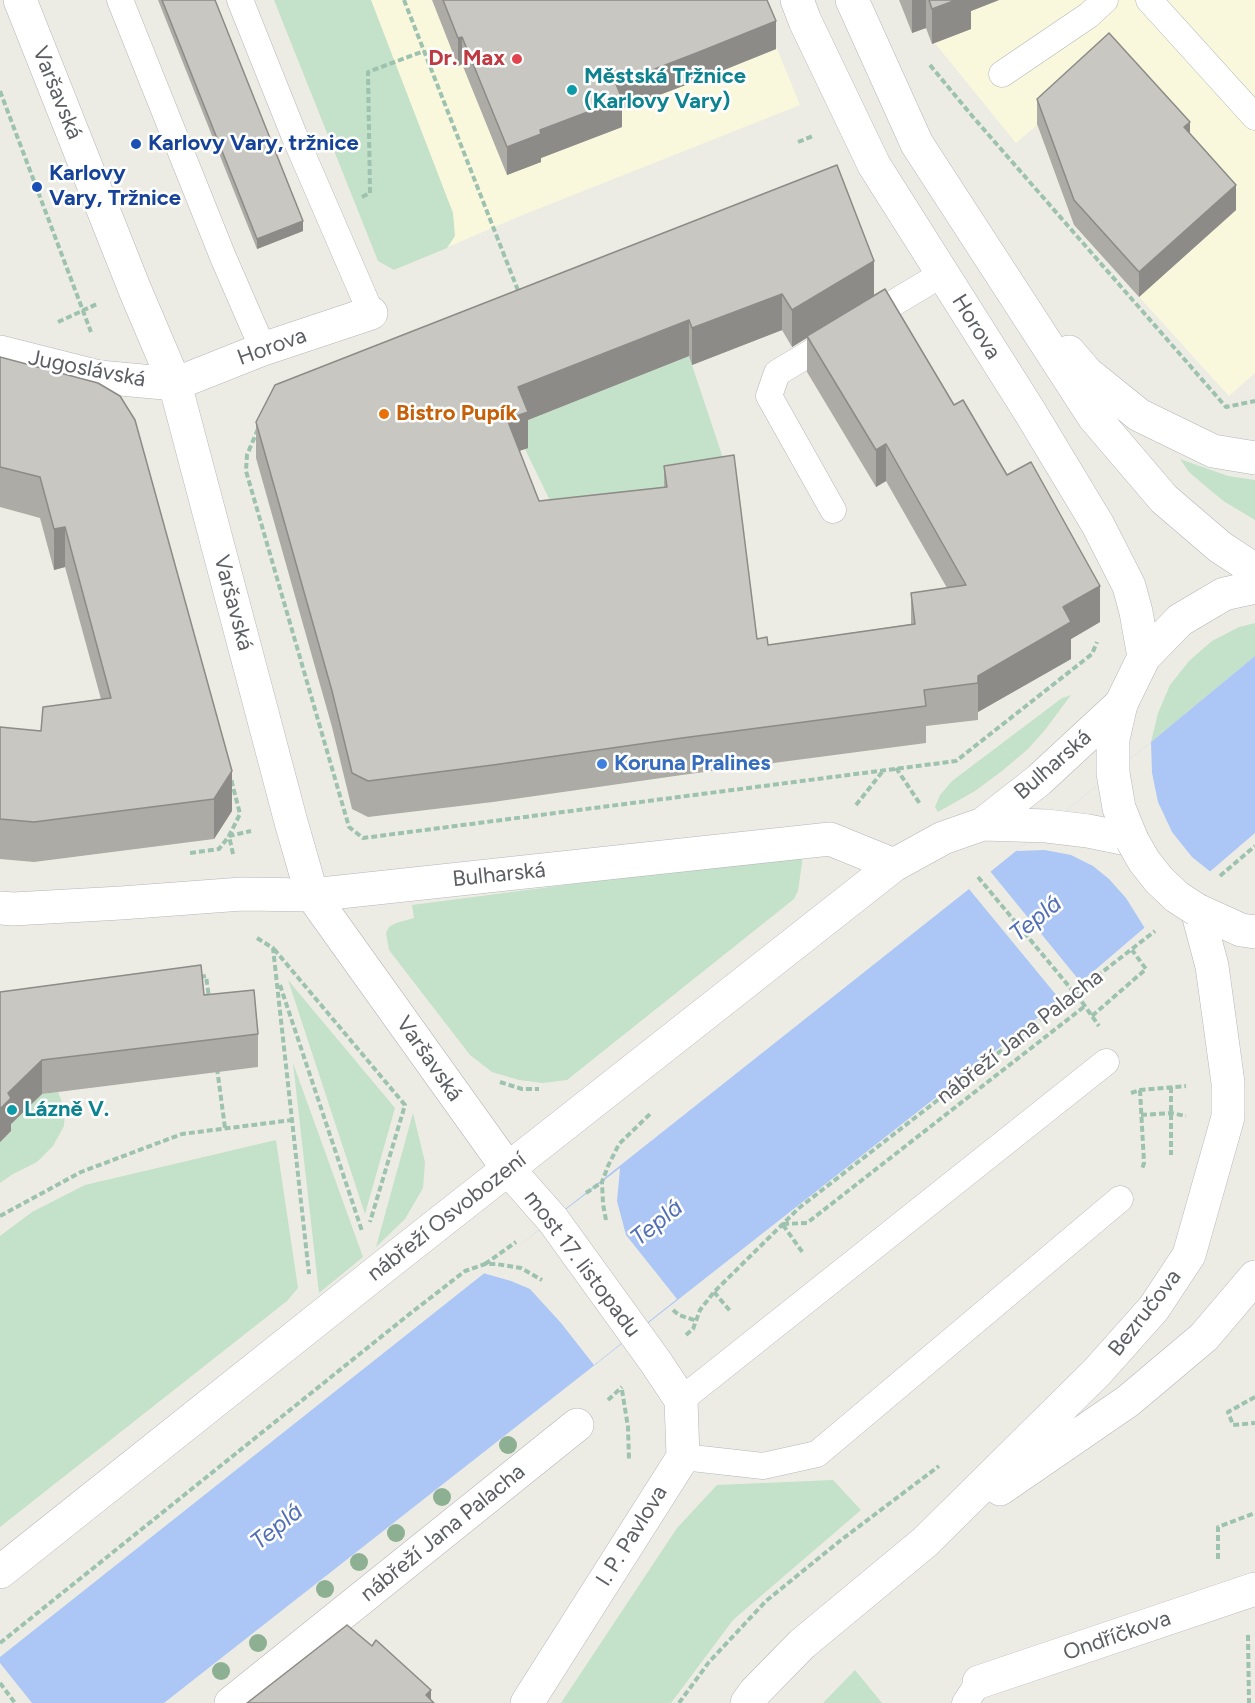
<!DOCTYPE html>
<meta charset="utf-8">
<style>
body{margin:0}
canvas{display:block;background:#edece4}
</style>
<canvas width="1255" height="1703"></canvas>
<script>
const c = document.querySelector('canvas').getContext('2d');
c.lineJoin = 'round';
function paint(path, color) { c.fillStyle = color; c.fill(path, 'evenodd'); }
const shape = rows => new Path2D(rows.map(r => 'M' + r).join(''));
function trace(path, color, width, dash) { c.strokeStyle = color; c.lineWidth = width; c.lineCap = dash ? 'butt' : 'round'; c.setLineDash(dash || []); c.stroke(path); }
function drawText(font, color, halo, rows, align = 'center') {
  c.font = font + ' Figtree,sans-serif'; c.lineWidth = 5; c.setLineDash([]); c.textBaseline = 'middle'; c.strokeStyle = halo; c.fillStyle = color; for (const [text, x, y, turn = 0] of rows) {
    c.save(); c.translate(x, y); c.rotate((+turn || 0) * Math.PI / 180); c.textAlign = isNaN(turn) ? turn : align; if (halo) c.strokeText(text, 0, 0); c.fillText(text, 0, 0); c.restore();
  }
}
paint(shape([
 [275,0,757,0,800,105,520,216,394,270],
 [899,0,1255,0,1255,373,1229,396,1074,225,1037,125,1016,143,935,43,926,28,912,33]
]), '#faf8dc');
paint(shape([
 [274,0,371,0,453,213,455,236,447,248,394,270,378,261],
 [689,356,734,491,557,515,525,449,518,424],
 [1180,459,1228,476,1255,480,1255,520,1225,502,1210,490,1189,472],
 [1255,623,1255,656,1151,742,1158,713,1170,685,1189,661,1212,641,1239,627],
 [1071,695,1045,730,1028,749,1002,771,975,791,938,812,935,807,940,795,952,781,1062,698],
 [787,856,803,856,798,891,794,899,567,1080,543,1083,519,1080,492,1072,470,1055,389,950,386,933,389,927,396,923,414,918,412,905],
 [288,980,395,1108,365,1214],
 [293,1063,363,1257,319,1293],
 [58,1092,65,1110,64,1126,53,1146,37,1162,13,1174,0,1183,0,1142,11,1132,8,1127,42,1094],
 [413,1113,425,1162,423,1188,405,1219,376,1247],
 [276,1140,298,1288,287,1301,0,1527,0,1236,32,1212,85,1185],
 [833,1480,861,1510,733,1620,671,1703,561,1703,677,1528,717,1485],
 [855,1670,882,1703,823,1703]
]), '#c4e1c9');
paint(shape([
 [1255,656,1255,833,1060,1000,164,1703,0,1703,0,1657,969,889,1151,742]
]), '#acc7f5');
paint(shape([
 [1151,742,1152,773,1158,802,1172,832,1192,857,1212,873,1146,930,1126,898,1109,879,1093,866,1071,855,1045,850,1016,851],
 [990,871,1083,985,1062,1002,969,889],
 [620,1168,617,1201,626,1235,677,1299,594,1365,561,1323,530,1289,511,1281,483,1273],
 [0,1663,32,1703,0,1703]
]), '#edece4');
const lane = shape([
 [120,0,223,257,263,349],
 [240,0,294,135,371,313],
 [1149,0,1255,117],
 [1002,74,1089,15,1105,0],
 [833,510,769,396,777,373,942,274],
 [681,1400,1106,1062],
 [683,1457,763,1466,817,1454,1120,1199],
 [965,1703,979,1682]
]);
const street = shape([
 [20,0,135,290,175,384,291,822,312,895,508,1169,553,1220,655,1361,681,1400,683,1457,527,1703],
 [0,352,99,377,175,384,263,349,371,313],
 [983,824,1047,826,1088,831,1132,840],
 [0,908,13,909,121,903,242,894,312,895,830,839,894,865],
 [0,1572,377,1272,894,865,943,838,983,824,1039,780,1121,704],
 [979,1682,1255,1589],
 [231,1703,577,1425]
]);
const secondary = shape([
 [797,0,805,21,874,165,1030,412,1098,525,1129,586,1136,612,1144,657],
 [852,0,917,144,1094,417,1164,499,1220,547,1255,570],
 [1069,352,1087,373,1139,415,1213,451,1255,458],
 [1132,840,1119,808,1113,773,1113,739,1121,704,1144,657,1180,620,1224,594,1255,587],
 [1197,910,1241,930,1255,932],
 [1000,1489,1128,1401,1204,1337,1255,1277],
 [747,1703,755,1692,802,1644,925,1542,1097,1372,1154,1308,1189,1255,1228,1117,1228,1083,1212,966,1197,910]
]);
trace(lane, '#b4b5ba', 27);
trace(street, '#b4b5ba', 34);
trace(secondary, '#b3b5ba', 34);
trace(shape([
 [404,0,519,293],
 [930,65,973,117,1226,407,1255,401],
 [0,91,91,332],
 [798,142,813,136],
 [362,197,370,193,368,72,424,51],
 [58,322,97,304],
 [258,429,247,455,246,471,349,827,363,838,956,761,1092,654,1097,642],
 [896,768,920,804],
 [856,805,883,771],
 [190,853,219,849,229,836,240,814,231,779],
 [233,854,229,836,251,831],
 [1220,876,1255,846],
 [257,938,273,948,309,1274],
 [274,949,405,1105,370,1222],
 [200,977,206,976,209,998],
 [280,985,362,1231],
 [1082,1002,1099,1026],
 [1092,1016,1146,969,1132,950],
 [217,1068,225,1128],
 [500,1082,522,1089,539,1089],
 [1171,1087,1171,1155],
 [1140,1090,1144,1163,1142,1169],
 [1131,1093,1140,1090,1186,1086],
 [1141,1115,1171,1113,1186,1116],
 [586,1193,602,1182],
 [0,1216,81,1172,182,1134,292,1120],
 [606,1220,603,1204,602,1182,608,1166,619,1144,651,1113],
 [783,1224,807,1223,1085,1006],
 [783,1225,803,1253],
 [485,1264,516,1242],
 [714,1292,731,1312],
 [673,1310,679,1315,697,1321],
 [686,1335,693,1329,700,1310,714,1292,799,1208,1155,931],
 [622,1390,628,1427,629,1460],
 [1255,1397,1228,1412,1233,1425,1255,1423],
 [608,1400,622,1387],
 [1218,1559,1218,1527,1255,1513],
 [1248,1635,1249,1703],
 [0,1643,407,1316,465,1271,485,1264,496,1264,521,1268,542,1280],
 [0,1683,15,1703],
 [679,1703,709,1662,766,1601,841,1540,939,1466]
]), '#9dc2af', 4, [6, 3]);
trace(lane, '#fff', 26);
trace(street, '#fff', 33);
trace(secondary, '#fff', 33);
const secondaryBridge = shape([
 [1132,840,1144,861,1159,880,1177,897,1197,910]
]);
trace(secondaryBridge, '#b3b5ba', 34, []);
trace(shape([
 [978,877,1082,1002]
]), '#9dc2af', 4, [6, 3]);
trace(secondaryBridge, '#fff', 33);
c.fillStyle = '#8db092';
for (const [x, y] of [
 [508,1445],
 [442,1497],
 [396,1533],
 [359,1562],
 [325,1589],
 [258,1643],
 [221,1671]
]) { c.beginPath(); c.arc(x, y, 9, 0, 2 * Math.PI); c.fill(); }
paint(shape([
 [158,0,215,0,303,231,257,249],
 [432,0,767,0,776,49,699,80,622,109,622,127,541,158,541,162,507,175,462,64,458,66],
 [899,0,999,0,971,11,971,29,932,44,926,28,912,33],
 [1037,99,1190,134,1236,210,1139,297,1074,225,1037,124],
 [837,165,874,296,954,405,1007,475,1100,622,1071,639,1071,659,978,712,978,720,926,726,926,743,682,775,493,802,368,817,352,809,332,727,256,458,256,422],
 [782,330,792,347,807,337,807,372,876,487,886,481,947,588,911,593,911,624,768,645,757,639,664,466,664,487,539,501,519,451,528,448,528,420,689,356,692,365],
 [0,357,232,811,214,839,34,862,0,859,0,727,41,731,101,699,65,567,54,570,40,518,0,507],
 [0,992,204,995,258,1034,258,1067,42,1094,11,1124,11,1131,0,1142]
]), '#acaba6');
paint(shape([
 [912,0,926,0,926,28,912,33],
 [956,0,999,0,971,11,971,29,932,44,932,9],
 [776,21,776,49,699,80,622,109,622,127,541,158,541,162,507,175,507,147,540,130,616,84],
 [462,37,462,64,458,66,458,38],
 [1190,122,1190,147,1184,127],
 [1236,185,1236,210,1139,297,1139,272],
 [303,221,303,231,257,249,257,239],
 [874,261,874,297,792,347,792,310],
 [782,294,782,330,692,365,692,328],
 [689,320,689,356,528,420,528,448,507,455,507,419,518,387],
 [886,444,886,481,876,487,876,450],
 [65,527,65,567,54,570,54,529],
 [1100,586,1100,622,1071,639,1071,659,978,712,978,720,978,676,1063,607],
 [232,771,232,811,214,839,214,799],
 [42,1060,42,1094,11,1124,11,1131,0,1142,0,1109,8,1093],
 [431,1690,431,1703,426,1695]
]), '#8c8b87');
const building = shape([
 [162,0,215,0,303,221,257,239,162,0],
 [443,0,767,0,776,21,699,52,616,84,622,99,540,130,541,134,507,147,462,37,458,38,443,0],
 [929,0,956,0,932,9,929,0],
 [1109,33,1190,122,1184,127,1236,185,1139,272,1074,200,1037,99,1109,33],
 [837,165,874,261,792,310,782,294,692,328,689,320,518,387,528,412,507,419,539,501,667,487,664,466,734,455,757,639,767,637,768,645,915,624,911,593,966,585,886,444,876,450,807,336,885,289,954,405,963,400,1007,475,1031,462,1100,586,1063,607,1071,622,978,676,978,683,924,690,926,706,682,738,493,765,368,781,352,773,332,691,256,422,275,385,837,165],
 [0,357,98,383,120,396,135,420,232,771,214,799,34,822,0,819,0,727,41,731,43,707,111,698,65,527,54,529,40,477,0,467,0,357],
 [201,965,204,995,254,990,258,1034,42,1060,8,1093,11,1098,0,1109,0,992,201,965],
 [347,1625,372,1646,376,1640,431,1690,426,1695,434,1703,247,1703,347,1625]
]);
paint(building, '#c8c7c1');
trace(building, '#8c8b87', 1.5);
for (const [x, y, r, color] of [
 [517,59,6,"#e0444e"],
 [572,90,6,"#0f9aa8"],
 [136,144,6,"#1a4fb4"],
 [37,187,6,"#1a4fb4"],
 [384,414,6,"#e8710a"],
 [602,764,6,"#3f7fe0"],
 [12,1110,6,"#0f9aa8"]
]) { const dot = new Path2D(); dot.arc(x, y, r, 0, 2 * Math.PI); c.fillStyle = color; c.fill(dot); trace(dot, '#fff', 2); }
drawText('bold 22px', '#be3a42', '#fff', [
 ["Dr. Max",505,59]
], 'right');
drawText('bold 22px', '#0d838f', '#fff', [
 ["Městská Tržnice",584,77],
 ["(Karlovy Vary)",584,102],
 ["Lázně V.",24,1110]
], 'left');
drawText('22px', '#5c5e63', '#fff', [
 ["Varšavská",57,93,68],
 ["Horova",976,327,58],
 ["Horova",272,347,-20],
 ["Jugoslávská",87,369,11],
 ["Varšavská",233,603,75],
 ["Bulharská",1053,765,-41],
 ["Bulharská",499,875,-6],
 ["nábřeží Jana Palacha",1020,1037,-38],
 ["Varšavská",429,1059,55],
 ["nábřeží Osvobození",447,1217,-38],
 ["most 17. listopadu",582,1264,53],
 ["Bezručova",1145,1313,-52],
 ["nábřeží Jana Palacha",443,1533,-39],
 ["I. P. Pavlova",632,1536,-58],
 ["Ondříčkova",1117,1636,-19]
]);
drawText('bold 22px', '#164399', '#fff', [
 ["Karlovy Vary, tržnice",148,144],
 ["Karlovy",49,174],
 ["Vary, Tržnice",49,199]
], 'left');
drawText('bold 22px', '#c56008', '#fff', [
 ["Bistro Pupík",396,414]
], 'left');
drawText('bold 22px', '#366cbe', '#fff', [
 ["Koruna Pralines",614,764]
], 'left');
drawText('italic 24px', '#526fb5', '#fff', [
 ["Teplá",1036,919,-39],
 ["Teplá",657,1223,-39],
 ["Teplá",277,1527,-39]
]);
</script>
